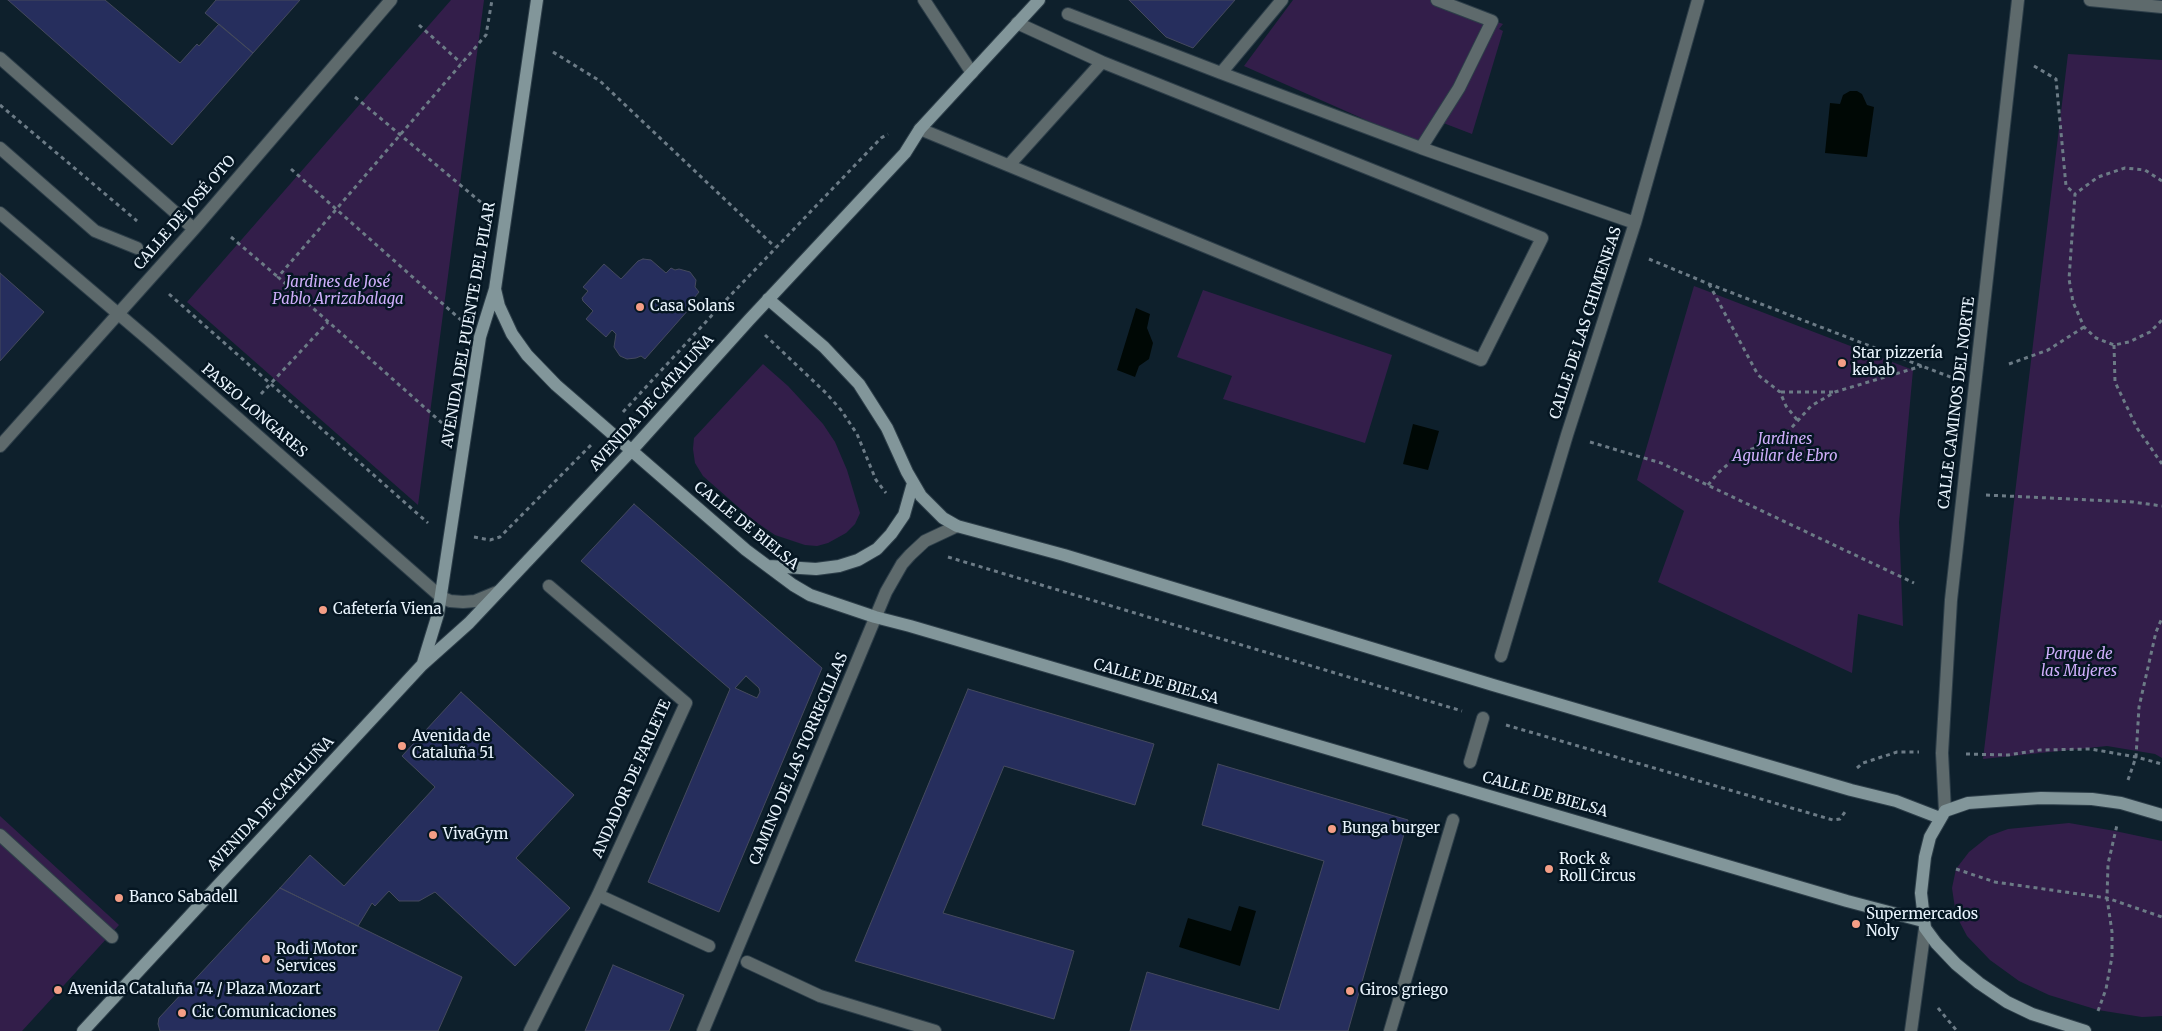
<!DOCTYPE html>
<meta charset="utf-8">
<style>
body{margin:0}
canvas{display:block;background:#0e202c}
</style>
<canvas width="2162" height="1031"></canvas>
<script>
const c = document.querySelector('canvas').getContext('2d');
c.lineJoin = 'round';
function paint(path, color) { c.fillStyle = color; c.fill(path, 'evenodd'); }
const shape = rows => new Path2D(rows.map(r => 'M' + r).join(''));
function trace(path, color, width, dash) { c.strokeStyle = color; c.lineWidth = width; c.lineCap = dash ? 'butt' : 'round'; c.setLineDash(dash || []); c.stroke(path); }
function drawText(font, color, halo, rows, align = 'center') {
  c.font = font + ' Merriweather,serif'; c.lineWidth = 5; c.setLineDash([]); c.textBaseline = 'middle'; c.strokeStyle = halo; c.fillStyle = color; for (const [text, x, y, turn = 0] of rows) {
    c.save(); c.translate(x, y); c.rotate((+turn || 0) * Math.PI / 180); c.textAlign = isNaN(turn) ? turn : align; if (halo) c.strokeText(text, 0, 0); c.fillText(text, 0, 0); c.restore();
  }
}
paint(shape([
 [451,0,484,0,418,505,187,302],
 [1293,0,1435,0,1503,24,1499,29,1503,31,1472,134,1433,119,1418,143,1244,66],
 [2068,54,2162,60,2162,758,2155,754,2107,746,1983,759],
 [1694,286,1913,370,1899,522,1903,626,1858,614,1852,673,1658,582,1684,511,1637,480],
 [1203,290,1392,355,1365,443,1223,399,1232,376,1177,357],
 [763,364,788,386,823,424,835,442,847,470,860,513,855,524,846,533,828,543,817,546,805,545,775,535,753,520,703,476,695,463,693,449,694,438],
 [0,816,119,925,22,1031,0,1031],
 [2069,823,2115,831,2162,841,2162,1016,2142,1017,2098,1010,2049,995,2019,981,1990,960,1967,936,1956,915,1952,888,1956,869,1969,852,1989,836,2008,829]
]), '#331e4a');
paint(shape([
 [1850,91,1857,91,1862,94,1867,105,1874,107,1867,157,1825,153,1830,103,1840,104,1843,95],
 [1136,308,1150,314,1147,328,1153,343,1149,359,1139,366,1135,377,1117,370],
 [1413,424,1439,431,1428,470,1403,464],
 [1239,906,1256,911,1240,966,1179,947,1188,918,1231,931]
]), '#000805');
const building = shape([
 [8,0,105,0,180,63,197,44,199,46,219,24,253,53,172,145,8,0],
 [216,0,300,0,253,53,205,13,216,0],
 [1129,0,1235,0,1193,48,1166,37,1129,0],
 [643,259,651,260,666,273,671,268,675,270,679,269,690,272,696,280,695,287,699,292,694,298,697,300,645,359,641,356,636,358,627,359,620,356,614,347,616,334,612,330,606,337,586,319,593,311,583,301,582,298,588,291,583,287,604,264,621,279,638,261,643,259],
 [0,273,44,312,0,361,0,273],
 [634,504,822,668,719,912,648,882,730,689,581,561,634,504],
 [746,676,759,688,760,692,757,698,735,688,746,676],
 [968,689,1154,744,1135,805,1004,766,943,913,1074,951,1054,1019,855,961,968,689],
 [461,692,574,795,516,858,570,908,515,966,435,892,419,901,399,901,389,891,375,906,372,903,358,926,280,888,310,855,344,886,435,787,402,756,461,692],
 [1218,764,1408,820,1348,1031,1130,1031,1147,972,1279,1010,1324,861,1202,825,1218,764],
 [280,888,462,977,438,1031,160,1031,158,1024,159,1018,280,888],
 [613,965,684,995,669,1031,585,1031,613,965]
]);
paint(building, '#262e5d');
trace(building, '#44495d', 1);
const street = shape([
 [924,0,972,73],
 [1437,0,1492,21,1459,88,1421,148,1635,223],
 [2090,0,2162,7],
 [1068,14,1221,73,1282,0],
 [0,58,194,229],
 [1221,73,1421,148],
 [920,129,1481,360,1542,238,1102,62,1017,23],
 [0,148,95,231,137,248],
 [1009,165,1102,62],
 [0,213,149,340,441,597,450,601,463,602,475,601,497,592],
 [0,446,194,229,391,0],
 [1501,656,1567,435,1635,223,1698,0],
 [1470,762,1483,718],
 [1945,811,1942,753,1951,600,2018,0],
 [0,835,112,937],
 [598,895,709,946],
 [747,962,820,996,935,1031],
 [530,1031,598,895,686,703,549,586],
 [703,1031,886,592,902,564,910,555,925,541,957,526],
 [1390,1031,1453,820],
 [1911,1031,1925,928]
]);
const secondary = shape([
 [495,289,499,306,512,334,527,355,556,385,746,550,793,585,810,595,875,617,910,626,1847,901,1923,921],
 [768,299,824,347,859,384,887,428,907,472,921,496,943,518,957,526,1064,555,1493,685,1851,790,1896,801,1940,818],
 [769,566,816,569,839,566,858,560,877,549,891,534,904,515,913,483],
 [423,663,438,614,480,337,495,289,537,0],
 [83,1031,422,665,469,623,632,450,749,320,905,153,920,129,1039,0],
 [2085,1031,2032,1014,2007,1002,1979,983,1956,964,1936,943,1925,928,1921,893,1925,857,1930,837,1945,811,1968,803,1996,801,2041,798,2092,799,2121,803,2162,815]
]);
trace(street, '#2d3e49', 14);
trace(secondary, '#2d3e49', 14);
trace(shape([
 [419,25,461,63],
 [553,52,600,81,775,247],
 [2034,66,2056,79,2066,186,2075,194],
 [355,97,483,204],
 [0,105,137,221],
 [291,169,461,320],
 [2162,181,2145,170,2125,168,2098,177,2075,194,2069,279,2073,302,2084,327,2096,338,2114,345,2129,342,2150,332,2162,320],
 [231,237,278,277],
 [1649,259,1709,284,1953,378],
 [1709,284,1758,375,1780,392,1786,406,1798,421],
 [169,294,428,523],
 [726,300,881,138,888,134],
 [765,335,826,393,841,410,857,434,876,480,886,493],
 [2114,345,2115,382,2137,428,2162,464],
 [2009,364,2048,350,2084,327],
 [1781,392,1834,392],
 [261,394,328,322],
 [623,412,726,300,731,304],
 [442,423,278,277,486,35,492,0],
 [1590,442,1661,463,1914,583],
 [1708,485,1719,472,1733,460,1748,450,1763,446,1785,435,1811,406,1835,392,1922,366],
 [1986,495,2133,502,2162,506],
 [474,537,490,540,500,537,591,445],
 [948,557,1462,711],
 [1506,725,1833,820,1840,819,1845,812],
 [1966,754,2008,755,2040,750,2091,749,2136,757,2162,764],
 [1857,768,1863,763,1897,752,1919,752],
 [2128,780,2136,757,2139,707,2156,632,2162,618],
 [1956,869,1995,882,2107,898,2162,917],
 [1938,1008,1957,1031],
 [2098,1011,2106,989,2112,957,2112,932,2107,898,2108,864,2117,825]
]), '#6c7b86', 3, [4, 4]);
trace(street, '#5e6a6c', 12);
trace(secondary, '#82969a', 12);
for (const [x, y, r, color] of [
 [640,307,5,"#f49e86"],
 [1842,363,5,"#f49e86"],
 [323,610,5,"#f49e86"],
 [402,746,5,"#f49e86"],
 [1332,829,5,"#f49e86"],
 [433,835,5,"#f49e86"],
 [1549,869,5,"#f49e86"],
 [119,898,5,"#f49e86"],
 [1856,924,5,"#f49e86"],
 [266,959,5,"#f49e86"],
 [58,990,5,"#f49e86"],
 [1350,991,5,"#f49e86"],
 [182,1013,5,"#f49e86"]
]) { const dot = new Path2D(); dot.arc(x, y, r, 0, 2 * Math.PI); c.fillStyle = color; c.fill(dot); trace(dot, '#051622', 2); }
drawText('15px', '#e9f4fd', '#051622', [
 ["CALLE DE JOSÉ OTO",185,213,-49],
 ["CALLE DE LAS CHIMENEAS",1586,323,-72],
 ["AVENIDA DEL PUENTE DEL PILAR",469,325,-80],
 ["AVENIDA DE CATALUÑA",652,403,-48],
 ["CALLE CAMINOS DEL NORTE",1957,403,-83],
 ["PASEO LONGARES",254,411,41],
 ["CALLE DE BIELSA",746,526,39],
 ["CALLE DE BIELSA",1156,682,16],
 ["CAMINO DE LAS TORRECILLAS",799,759,-67],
 ["ANDADOR DE FARLETE",632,779,-66],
 ["CALLE DE BIELSA",1545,795,16],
 ["AVENIDA DE CATALUÑA",271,804,-47]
]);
drawText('italic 15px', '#cfaefb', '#051622', [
 ["Jardines de José",338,283],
 ["Pablo Arrizabalaga",338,300],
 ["Jardines",1785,440],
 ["Aguilar de Ebro",1785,457],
 ["Parque de",2079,655],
 ["las Mujeres",2079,672]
]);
drawText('15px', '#e9f4fd', '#051622', [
 ["Casa Solans",650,307],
 ["Star pizzería",1852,354],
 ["kebab",1852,371],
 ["Cafetería Viena",333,610],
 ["Avenida de",412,737],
 ["Cataluña 51",412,754],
 ["Bunga burger",1342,829],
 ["VivaGym",443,835],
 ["Rock &",1559,860],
 ["Roll Circus",1559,877],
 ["Banco Sabadell",129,898],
 ["Supermercados",1866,915],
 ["Noly",1866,932],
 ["Rodi Motor",276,950],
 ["Services",276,967],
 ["Avenida Cataluña 74 / Plaza Mozart",68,990],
 ["Giros griego",1360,991],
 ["Cic Comunicaciones",192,1013]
], 'left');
</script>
